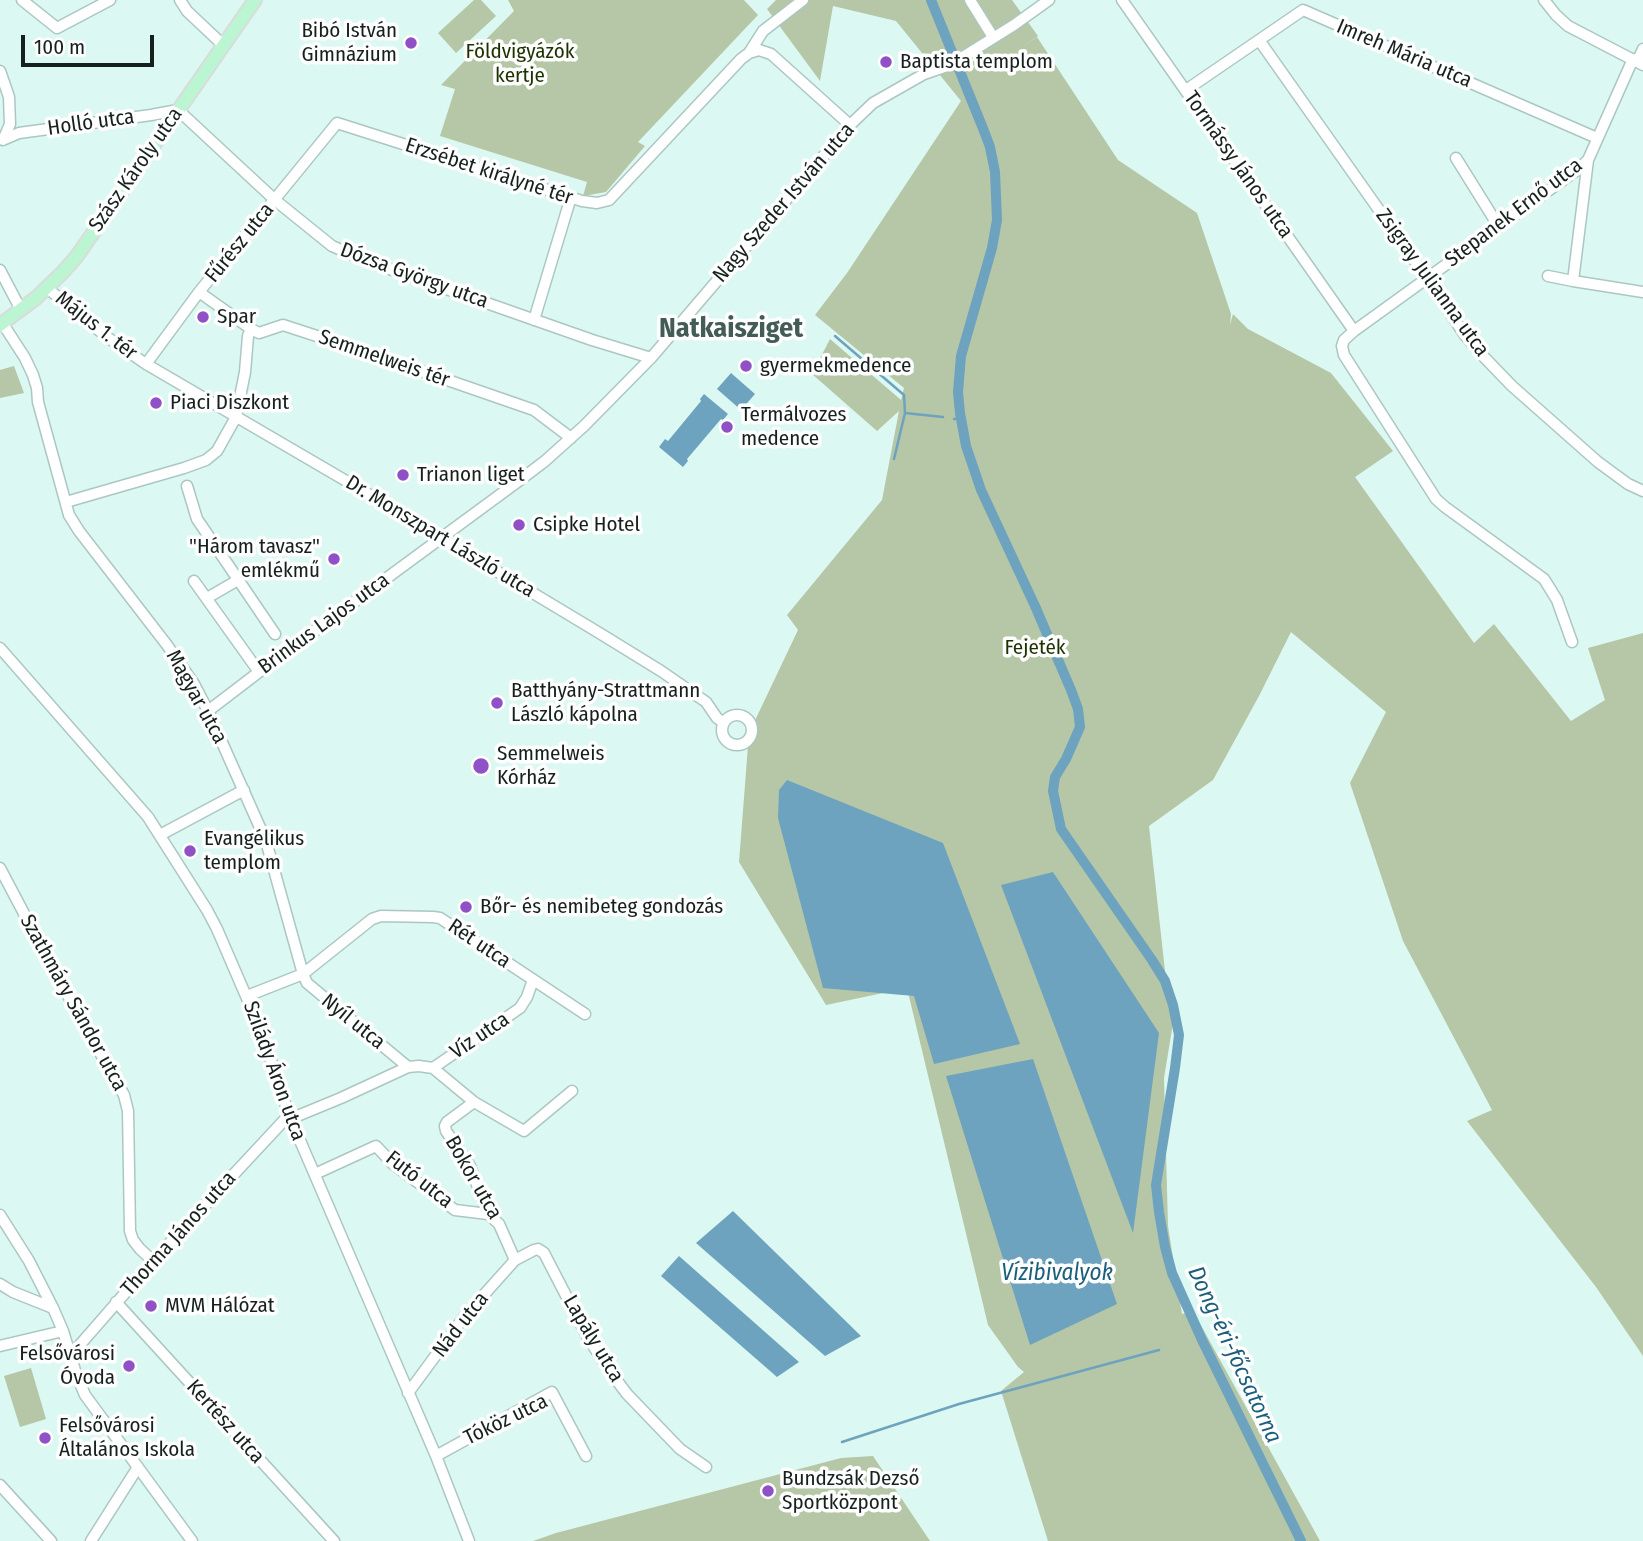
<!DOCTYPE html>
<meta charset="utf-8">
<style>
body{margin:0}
#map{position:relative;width:1643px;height:1541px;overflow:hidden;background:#dcf8f2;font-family:"Fira Sans Condensed",sans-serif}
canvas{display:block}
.scale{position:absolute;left:21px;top:35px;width:133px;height:32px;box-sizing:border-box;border:4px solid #16211e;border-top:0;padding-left:9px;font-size:21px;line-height:24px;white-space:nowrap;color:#16211e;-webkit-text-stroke:5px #fefefe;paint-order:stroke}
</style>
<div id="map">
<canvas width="1643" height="1541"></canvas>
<div class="scale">100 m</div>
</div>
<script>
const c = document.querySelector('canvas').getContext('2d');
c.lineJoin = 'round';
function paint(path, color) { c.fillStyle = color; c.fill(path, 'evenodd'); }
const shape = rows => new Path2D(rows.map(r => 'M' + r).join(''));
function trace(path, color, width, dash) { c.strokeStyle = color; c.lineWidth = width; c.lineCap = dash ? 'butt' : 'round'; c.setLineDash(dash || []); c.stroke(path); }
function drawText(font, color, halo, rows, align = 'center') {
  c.font = font + ' "Fira Sans Condensed",sans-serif'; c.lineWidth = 7; c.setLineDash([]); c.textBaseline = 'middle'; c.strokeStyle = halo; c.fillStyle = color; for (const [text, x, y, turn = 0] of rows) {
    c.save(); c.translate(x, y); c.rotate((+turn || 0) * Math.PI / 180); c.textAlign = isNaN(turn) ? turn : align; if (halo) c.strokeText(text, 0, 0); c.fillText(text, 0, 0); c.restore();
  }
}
paint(shape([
 [474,0,481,0,496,16,456,53,438,33],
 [508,0,744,0,758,15,638,142,645,146,606,192,583,196,587,182,440,136,455,89,441,85,514,11],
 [776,0,1012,0,1038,36,1022,47,1037,37,1118,160,1197,213,1231,314,1230,325,1233,314,1248,329,1331,373,1393,451,1355,477,1474,643,1494,624,1571,721,1605,700,1588,648,1643,633,1643,1356,1596,1287,1467,1121,1492,1110,1403,941,1350,783,1386,712,1291,632,1259,696,1213,780,1149,826,1165,971,1158,979,1176,1005,1164,1078,1168,1226,1182,1314,1193,1311,1320,1541,1048,1541,1001,1391,1024,1372,1018,1367,988,1325,907,988,826,1005,739,862,749,733,798,630,787,615,882,500,899,411,877,431,812,374,830,339,901,400,904,388,815,315,847,273,961,101,896,21,833,6,820,81,767,9],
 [14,366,24,393,0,398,0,370],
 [31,1368,46,1419,20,1427,4,1376],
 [873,1456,930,1541,533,1541,556,1533,841,1458]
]), '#b5c7a6');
paint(shape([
 [731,373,755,394,741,410,717,389],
 [704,394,728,414,723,420,721,419,687,459,688,461,683,467,659,447,665,439,668,441,701,401,700,399],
 [787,780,943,843,1020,1044,934,1064,914,996,823,988,778,818,779,790],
 [1053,872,1159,1033,1133,1233,1001,885],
 [1033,1059,1117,1304,1030,1345,946,1076],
 [733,1211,861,1336,825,1356,696,1243],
 [679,1256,799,1362,777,1377,661,1276]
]), '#6da3bf');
trace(shape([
 [835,336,904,395,905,413,943,417],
 [954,419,961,419],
 [894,459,905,413],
 [842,1442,959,1404,1159,1350]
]), '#6da3bf', 2.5);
trace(shape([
 [931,0,984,131,990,147,995,172,997,220,992,248,961,356,958,392,960,413,966,446,981,490,1035,606,1071,690,1078,709,1080,727,1066,759,1055,777,1053,791,1061,829,1152,960,1165,981,1173,1005,1179,1035,1175,1068,1156,1185,1159,1212,1165,1247,1172,1273,1202,1340,1301,1541]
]), '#6da3bf', 10);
const minor = shape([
 [22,0,57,28,110,0],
 [180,0,187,11,223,45],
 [970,0,993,37],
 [1122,0,1354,331],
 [1544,0,1556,15,1568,26,1643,65],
 [1259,40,1427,278,1464,334,1483,356,1512,386,1598,462,1628,484,1643,491],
 [749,53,763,31,803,0],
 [1637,62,1643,49],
 [0,71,9,97,10,124,3,140],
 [1186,90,1303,10,1597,138],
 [5,139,19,133,151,115,178,110,275,200,332,246,364,260,592,340,651,358],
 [1456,158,1499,227],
 [1588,160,1573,281,1643,292],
 [0,270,21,310],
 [1548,276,1573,281],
 [47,288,107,337,146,364,360,489,601,634,661,671,706,702,717,718,724,723],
 [199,292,251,329,259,333,283,325,375,355,534,410,571,438],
 [534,320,571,197],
 [3,324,25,358,33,375,37,388,38,402,69,515,79,531,167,645,194,684,208,711,266,841,303,974,307,983,408,1067],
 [146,364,199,292,337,123,582,201,597,203,609,200,741,59,749,53,759,50,771,54,850,125],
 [187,486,197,519,275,634],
 [66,502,184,468,206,460,217,451,236,417,245,372,248,336,251,329],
 [194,581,259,672],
 [207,598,238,580],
 [1572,642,1557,600,1544,579,1445,507,1436,499,1344,355,1342,346,1344,340,1354,331,1577,170,1588,160,1633,59],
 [0,648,148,817,207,910,217,929,262,1033,289,1115,436,1456,469,1541],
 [208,711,259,672,520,480,545,461,584,426,651,358,850,125,873,103,924,74,950,65,1014,25,1049,0],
 '722 730a15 15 0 1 1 30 0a15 15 0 1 1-30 0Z',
 [160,835,244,790],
 [0,868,57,976,124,1095,128,1111,130,1231,133,1240,140,1249,153,1261],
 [247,996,303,974,372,919,381,916,433,917,440,918,585,1014],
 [433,1068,520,1008,527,997,533,980],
 [290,1119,341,1098,408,1067,419,1066,433,1068,474,1102],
 [315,1174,376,1146,393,1164,455,1210,488,1214],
 [0,1215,29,1261,53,1308,63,1331,76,1374,85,1395,192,1541],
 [515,1260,499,1224,488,1214,470,1166,446,1131,445,1126,447,1122,474,1102,524,1131,572,1091],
 [0,1284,13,1292,53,1308],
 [116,1302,334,1541],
 [0,1346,63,1331],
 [71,1355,153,1261,289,1115],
 [408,1393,464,1317,515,1260,534,1250,538,1249,544,1253,588,1338,609,1370,627,1394,680,1449,706,1467],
 [436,1456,552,1392,586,1456],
 [0,1485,51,1541],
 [91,1541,138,1467]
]);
const major = shape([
 [0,325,36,298,63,272,77,256,255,0]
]);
trace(minor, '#acc7c1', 13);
trace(major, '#dadbdb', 16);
trace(minor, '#fff', 10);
trace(major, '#bcf5d2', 12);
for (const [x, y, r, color] of [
 [411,43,7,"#9051c6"],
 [886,62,7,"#9051c6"],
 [203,317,7,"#9051c6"],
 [746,366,7,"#9051c6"],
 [156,403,7,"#9051c6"],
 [727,427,7,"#9051c6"],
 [403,475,7,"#9051c6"],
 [519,525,7,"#9051c6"],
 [334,559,7,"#9051c6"],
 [497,703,7,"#9051c6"],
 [481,766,9,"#9051c6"],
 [190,851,7,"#9051c6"],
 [466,907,7,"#9051c6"],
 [151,1306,7,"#9051c6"],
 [129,1366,7,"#9051c6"],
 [45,1438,7,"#9051c6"],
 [768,1491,7,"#9051c6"]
]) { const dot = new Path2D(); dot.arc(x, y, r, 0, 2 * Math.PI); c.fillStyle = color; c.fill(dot); trace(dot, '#fefefe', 2.5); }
drawText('21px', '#16211e', '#fefefe', [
 ["Bibó István",397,31,"right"],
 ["Gimnázium",397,55,"right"],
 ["Baptista templom",900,62],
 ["Spar",217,317],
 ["gyermekmedence",760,366],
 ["Piaci Diszkont",170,403],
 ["Termálvozes",741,415],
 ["medence",741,439],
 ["Trianon liget",417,475],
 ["Csipke Hotel",533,525],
 ["\"Három tavasz\"",320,547,"right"],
 ["emlékmű",320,571,"right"],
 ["Batthyány-Strattmann",511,691],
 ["László kápolna",511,715],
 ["Semmelweis",497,754],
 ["Kórház",497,778],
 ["Evangélikus",204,839],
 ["templom",204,863],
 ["Bőr- és nemibeteg gondozás",480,907],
 ["MVM Hálózat",165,1306],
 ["Felsővárosi",115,1354,"right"],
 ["Óvoda",115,1378,"right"],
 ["Felsővárosi",59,1426],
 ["Általános Iskola",59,1450],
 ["Bundzsák Dezső",782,1479],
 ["Sportközpont",782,1503]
], 'left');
drawText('21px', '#1d3200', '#fefefe', [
 ["Földvigyázók",520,52],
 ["kertje",520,76],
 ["Fejeték",1035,648]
]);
drawText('21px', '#16211e', '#fefefe', [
 ["Imreh Mária utca",1404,54,23],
 ["Holló utca",91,123,-8],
 ["Tormássy János utca",1238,165,55],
 ["Szász Károly utca",136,170,-55],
 ["Erzsébet királyné tér",489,172,18],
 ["Nagy Szeder István utca",784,203,-49],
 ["Stepanek Ernő utca",1514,213,-37],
 ["Fűrész utca",240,243,-51],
 ["Dózsa György utca",414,276,20],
 ["Zsigray Julianna utca",1432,283,54],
 ["Május 1. tér",96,326,38],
 ["Semmelweis tér",384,359,19],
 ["Dr. Monszpart László utca",440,537,31],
 ["Brinkus Lajos utca",324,624,-36],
 ["Magyar utca",196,697,61],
 ["Rét utca",479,944,34],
 ["Szathmáry Sándor utca",73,1003,61],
 ["Nyíl utca",353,1022,39],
 ["Víz utca",480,1036,-34],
 ["Szilády Áron utca",274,1071,70],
 ["Bokor utca",473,1178,60],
 ["Futó utca",419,1180,38],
 ["Thorma János utca",179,1234,-48],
 ["Nád utca",461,1325,-52],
 ["Lapály utca",593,1339,59],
 ["Tóköz utca",506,1420,-26],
 ["Kertész utca",225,1422,48]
]);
drawText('italic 23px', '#1c5f7c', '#fefefe', [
 ["Vízibivalyok",1057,1274],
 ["Dong-éri-főcsatorna",1234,1355,65]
]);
drawText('bold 28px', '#445c57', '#fefefe', [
 ["Natkaisziget",731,329]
]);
</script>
